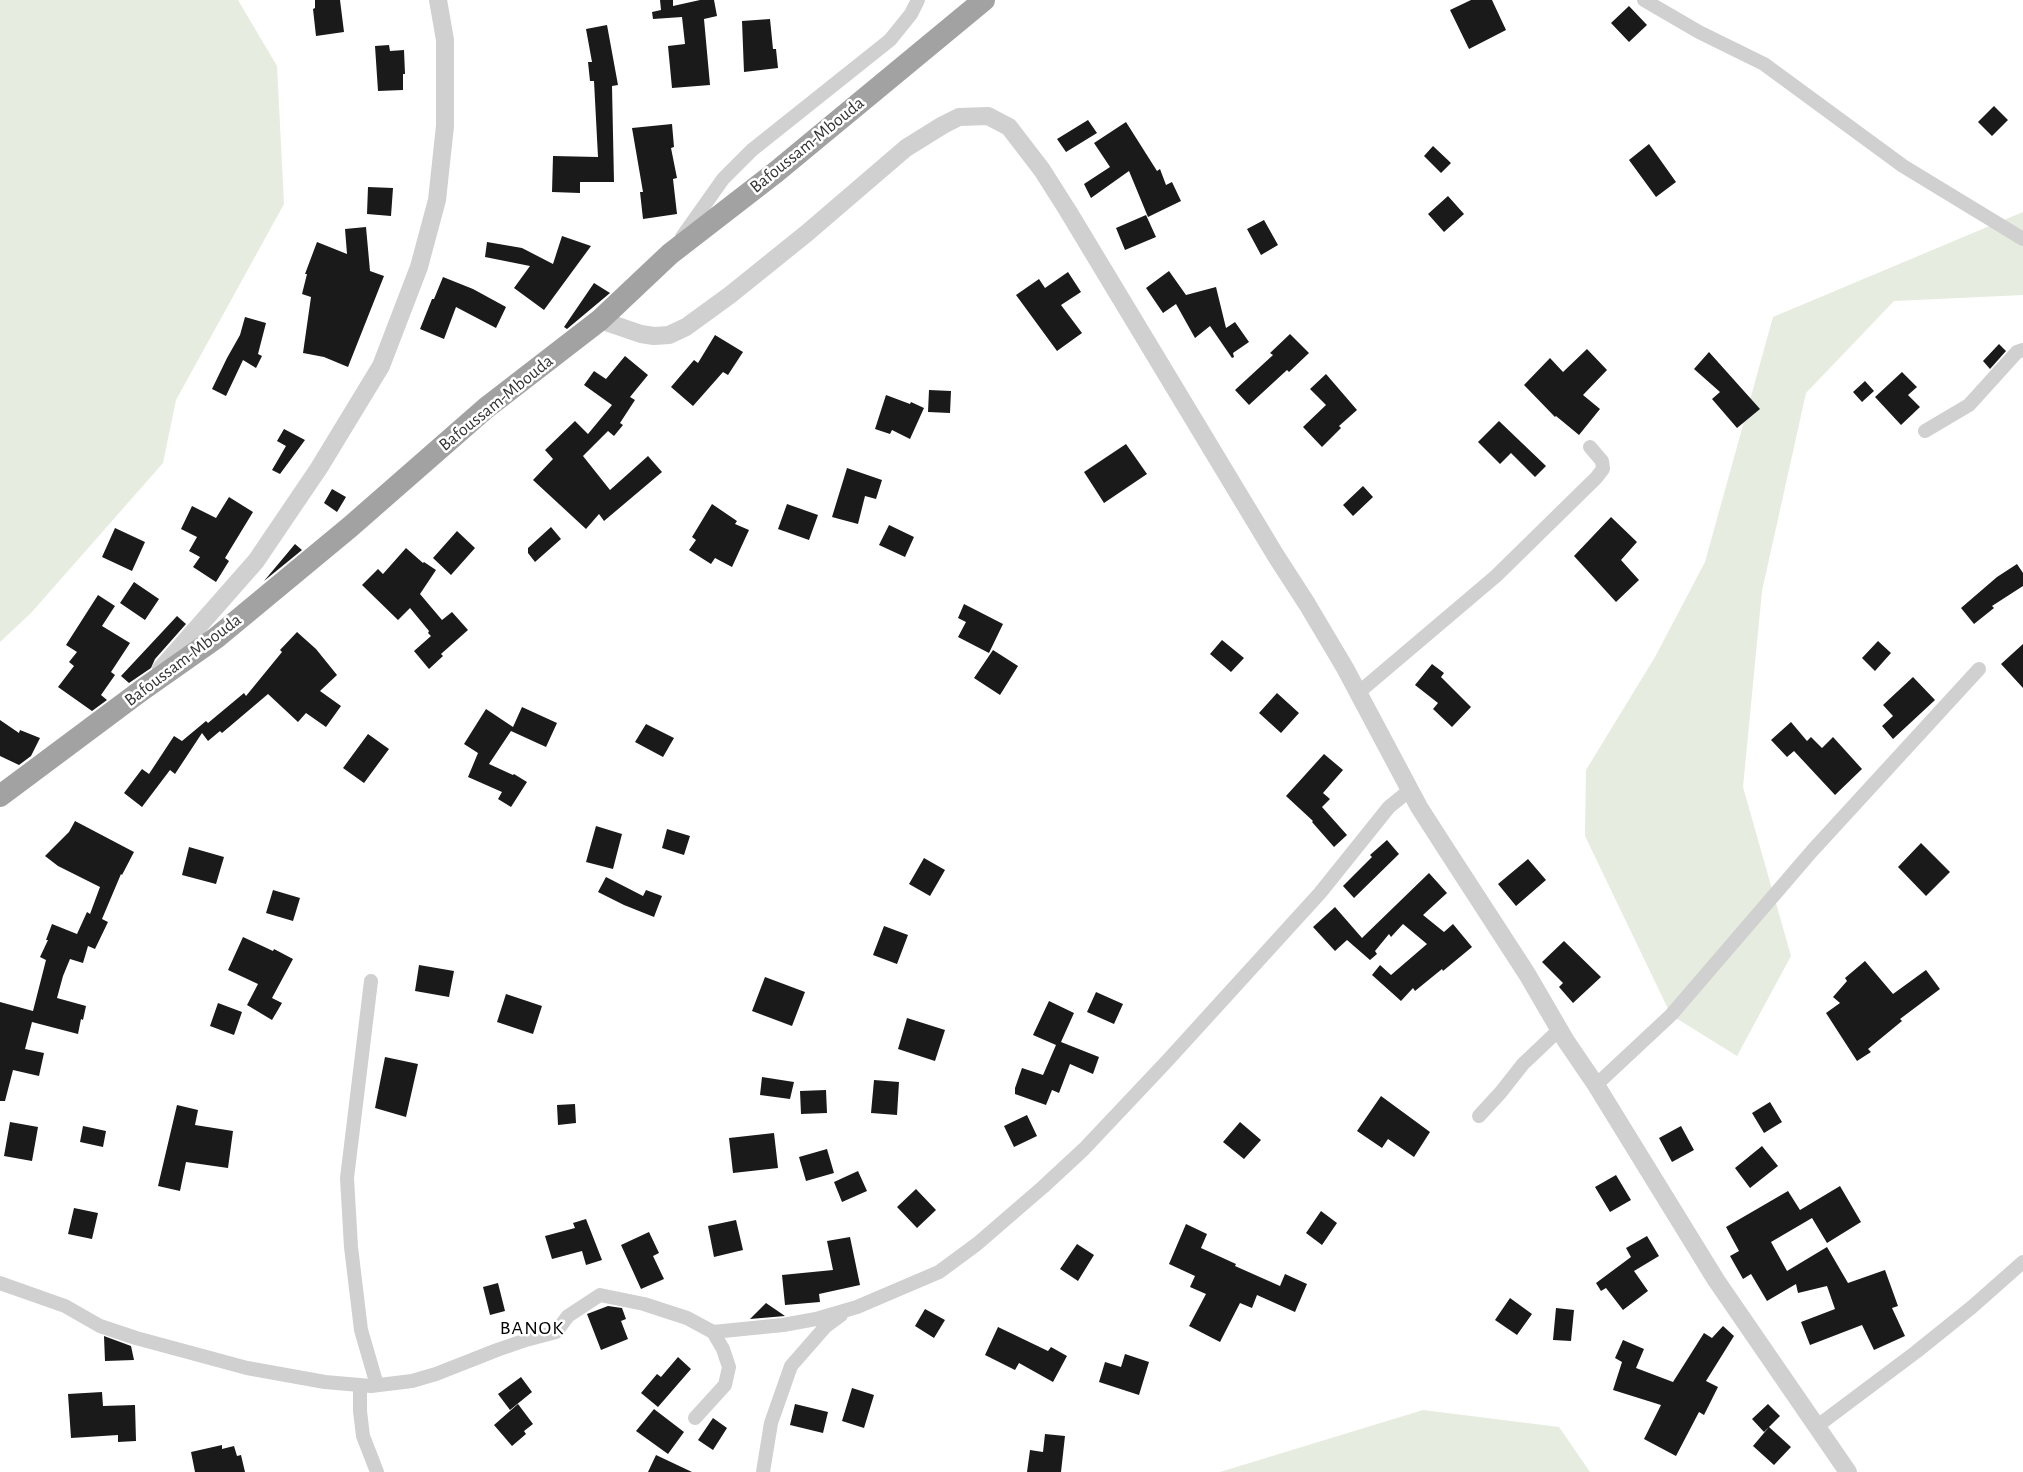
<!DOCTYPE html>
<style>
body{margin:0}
canvas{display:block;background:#fff}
</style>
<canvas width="2023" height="1472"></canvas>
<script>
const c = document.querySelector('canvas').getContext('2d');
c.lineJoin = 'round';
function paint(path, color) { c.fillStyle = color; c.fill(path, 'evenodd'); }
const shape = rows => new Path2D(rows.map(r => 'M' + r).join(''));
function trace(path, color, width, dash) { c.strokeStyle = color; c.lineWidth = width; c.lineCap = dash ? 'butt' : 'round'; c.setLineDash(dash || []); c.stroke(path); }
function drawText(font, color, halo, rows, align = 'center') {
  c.font = font + ' "Alegreya Sans",sans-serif'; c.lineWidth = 5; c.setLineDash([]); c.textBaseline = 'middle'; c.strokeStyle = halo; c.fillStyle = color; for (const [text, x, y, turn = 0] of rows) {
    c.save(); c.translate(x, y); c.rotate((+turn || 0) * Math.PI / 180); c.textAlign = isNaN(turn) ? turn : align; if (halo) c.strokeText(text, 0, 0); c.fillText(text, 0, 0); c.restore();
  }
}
paint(shape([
 [0,0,238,0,277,66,284,204,176,400,163,463,31,613,0,642],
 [2023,212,2023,295,1894,301,1806,393,1762,591,1743,787,1791,956,1737,1056,1671,1015,1585,836,1586,770,1655,657,1705,562,1773,317],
 [1423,1410,1559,1427,1590,1472,1220,1472]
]), '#e6ecdf');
paint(shape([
 [315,0,340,0,344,32,316,36,313,9,315,8],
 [660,0,673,0,673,6,700,0,714,0,717,16,704,19,710,85,672,88,668,46,685,44,682,17,653,19,652,12,661,10],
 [1471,0,1492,0,1506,30,1469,49,1450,10],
 [1629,6,1647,25,1629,42,1611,23],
 [770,19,773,49,776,49,778,68,744,72,742,21],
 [607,25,618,85,612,86,614,182,580,182,580,193,552,192,553,156,598,157,594,81,590,81,588,62,592,62,586,29],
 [389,45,390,51,404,50,405,74,403,74,403,90,378,91,375,46],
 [1994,106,2008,120,1992,136,1978,122],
 [1088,120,1097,133,1066,152,1057,139],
 [1126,122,1157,171,1160,169,1166,185,1172,182,1181,201,1148,217,1129,171,1091,198,1084,184,1110,167,1094,143],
 [672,124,674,147,671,148,677,178,673,179,677,214,643,219,640,192,643,192,632,128],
 [1649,144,1676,182,1656,197,1629,160],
 [1433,146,1451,163,1441,173,1424,156],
 [368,187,393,188,391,216,367,214],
 [1448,196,1464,214,1444,232,1428,214],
 [1146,215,1156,237,1125,250,1116,228],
 [1264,220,1278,245,1261,255,1247,229],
 [366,227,370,271,384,276,348,367,324,357,303,353,311,297,302,294,307,274,305,274,317,242,347,254,345,229],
 [562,236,591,246,544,310,514,288,530,266,485,257,487,242,522,248,553,264],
 [1169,271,1186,295,1216,287,1226,328,1235,322,1249,342,1233,353,1234,357,1232,358,1210,326,1195,338,1176,304,1163,313,1146,288],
 [1068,272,1081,292,1061,305,1082,333,1057,351,1016,295,1039,279,1045,288],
 [443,277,473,289,506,307,496,328,456,307,444,339,420,329,432,299,434,299],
 [594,283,610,293,567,329,564,327],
 [245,317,266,323,258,354,262,356,256,368,243,360,226,396,212,389,227,358,240,335],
 [1290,334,1309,353,1289,372,1287,370,1249,405,1235,390,1273,355,1270,353],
 [715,335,743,352,728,375,723,372,693,406,671,387,694,360,698,363],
 [1999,344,2006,351,1990,369,1983,361],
 [1587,349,1607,370,1583,395,1600,409,1579,435,1556,416,1555,417,1524,385,1550,358,1563,372],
 [1709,352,1760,409,1737,428,1712,399,1720,392,1694,369],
 [625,356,648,375,630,397,635,400,620,423,623,425,614,436,608,431,583,456,610,490,648,456,662,472,604,521,599,514,586,529,533,480,553,459,545,450,575,421,588,434,612,405,584,385,594,371,606,379],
 [1902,372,1917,387,1908,395,1920,407,1901,425,1875,397],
 [1326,374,1357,410,1339,426,1341,428,1322,447,1303,427,1326,405,1310,389],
 [1865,381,1874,391,1862,402,1853,392],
 [929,390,951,391,950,413,928,412],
 [886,395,910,404,911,402,924,408,910,439,892,430,890,434,875,429],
 [1499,421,1546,466,1535,477,1511,453,1500,464,1478,442],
 [284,429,305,440,280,474,272,470,286,446,277,441],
 [1126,444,1147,474,1104,503,1084,472],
 [847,468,882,480,876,499,865,496,858,524,832,517],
 [1363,486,1373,497,1353,516,1343,505],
 [332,489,346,497,337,512,324,503],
 [229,497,253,512,225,558,229,561,216,582,193,567,200,557,189,551,197,537,181,529,192,506,216,518],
 [712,504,737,521,735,524,749,530,732,567,715,558,711,564,689,550,696,540,692,537],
 [787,504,818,515,809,540,778,529],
 [1611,517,1637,542,1621,560,1639,580,1616,602,1574,556],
 [889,525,914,537,905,557,879,545],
 [551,527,561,539,535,562,528,553,528,548],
 [115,528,145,542,132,571,102,557],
 [457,531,475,548,451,575,433,558],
 [295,544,302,550,264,581],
 [406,548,423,563,424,562,436,570,420,594,442,620,452,612,468,630,441,654,443,656,429,669,414,651,431,636,428,633,429,631,410,608,398,620,362,585,378,569,383,574],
 [2017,564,2023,573,2023,586,1992,606,1994,608,1974,624,1961,608,1997,577],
 [134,582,159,599,145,620,120,603],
 [98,595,115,606,102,626,130,643,111,672,115,675,101,695,107,700,92,711,58,687,74,666,69,662,77,652,66,645],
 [964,604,1003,624,989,653,958,637,966,622,958,618],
 [177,616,186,624,155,659,151,668,129,683,121,676],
 [297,632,316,649,337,675,320,691,341,706,326,727,306,713,298,722,268,694,222,733,220,731,208,741,202,733,175,774,170,770,142,807,124,793,142,769,149,774,174,736,182,741,206,721,208,723,244,693,246,696,282,652,280,650],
 [1222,640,1244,658,1231,672,1210,654],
 [1878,641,1891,653,1875,671,1862,658],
 [2023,644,2023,688,2001,664],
 [993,650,1018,666,1000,695,974,678],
 [1432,664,1444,673,1441,677,1471,707,1452,727,1433,709,1438,703,1415,685],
 [1913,677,1935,700,1893,739,1882,726,1893,716,1883,705],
 [1277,693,1299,713,1281,733,1259,713],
 [522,707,557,723,546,747,511,731,489,764,513,775,514,774,527,782,511,807,498,799,502,792,468,777,478,753,464,744,486,709,513,727],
 [0,720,19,733,20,730,40,738,31,756,19,765,0,756],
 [1791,722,1807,741,1811,737,1822,748,1833,737,1862,769,1835,795,1794,751,1787,757,1771,740],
 [646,724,674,738,663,757,635,742],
 [368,734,389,749,364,783,343,768],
 [1324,754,1343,770,1323,793,1330,799,1322,807,1347,835,1334,847,1312,822,1313,821,1286,796],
 [75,821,134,852,122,875,121,874,102,919,108,922,95,949,88,946,83,963,70,959,63,976,57,998,86,1006,83,1020,81,1019,78,1034,32,1022,25,1049,44,1053,39,1076,13,1070,5,1101,0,1101,0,1002,33,1011,46,960,40,957,48,940,46,940,52,924,77,934,87,912,90,914,100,887,58,866,45,856,69,832],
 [596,826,622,834,613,869,586,862],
 [667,829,690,836,684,855,662,848],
 [1387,840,1399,854,1354,898,1343,886,1372,857,1370,855],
 [1921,843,1950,872,1926,896,1898,867],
 [189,847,224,857,216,884,182,875],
 [924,858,945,870,930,896,909,884],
 [1528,859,1546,880,1516,906,1498,884],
 [1429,873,1447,893,1423,915,1444,932,1453,924,1472,947,1443,971,1442,969,1415,991,1413,988,1401,1001,1372,975,1380,965,1391,975,1427,944,1403,924,1391,937,1389,934,1375,951,1377,954,1370,960,1347,940,1335,951,1313,927,1335,907,1362,938],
 [606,877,643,896,646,890,662,896,654,917,624,905,598,892],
 [273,890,300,898,293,921,266,913],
 [884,926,908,935,897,964,873,955],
 [243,937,273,951,274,949,293,959,272,998,282,1003,272,1020,247,1005,258,984,228,970],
 [1564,941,1601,977,1573,1003,1559,987,1563,983,1542,962],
 [1865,961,1893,994,1926,970,1940,989,1900,1019,1902,1021,1868,1049,1871,1052,1857,1061,1826,1013,1840,1003,1833,997,1847,981,1845,978],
 [419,965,454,971,449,997,415,991],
 [765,977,805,992,792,1026,752,1011],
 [1096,992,1123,1004,1114,1024,1087,1012],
 [506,994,542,1006,533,1034,497,1022],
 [1049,1001,1074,1013,1061,1042,1099,1057,1093,1074,1070,1064,1059,1093,1052,1090,1046,1105,1015,1094,1015,1088,1022,1068,1043,1075,1056,1045,1033,1035],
 [218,1003,242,1012,234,1035,210,1026],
 [907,1018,945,1030,935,1061,898,1049],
 [385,1057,418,1064,406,1117,375,1108],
 [762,1077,794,1082,790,1099,760,1095],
 [874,1080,899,1082,897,1115,871,1113],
 [826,1090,827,1113,801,1114,800,1091],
 [1381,1096,1430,1132,1414,1157,1388,1139,1382,1148,1357,1131],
 [1770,1102,1782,1122,1764,1133,1752,1113],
 [575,1104,576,1123,558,1125,557,1105],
 [177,1105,198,1110,195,1125,233,1131,228,1168,186,1162,180,1191,158,1186],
 [1027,1115,1037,1136,1014,1147,1004,1126],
 [10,1122,38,1127,32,1161,4,1156],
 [1240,1122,1261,1140,1244,1159,1223,1142],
 [83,1126,106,1131,103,1147,80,1142],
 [1681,1126,1694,1150,1672,1162,1659,1138],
 [774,1133,778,1168,733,1173,729,1138],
 [1762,1146,1778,1166,1750,1188,1735,1168],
 [827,1149,834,1173,806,1181,799,1157],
 [858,1171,867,1191,842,1202,834,1182],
 [1616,1175,1631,1200,1610,1212,1595,1187],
 [1840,1186,1861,1222,1827,1243,1812,1218,1771,1242,1787,1271,1827,1247,1848,1283,1885,1270,1898,1306,1892,1308,1905,1336,1874,1350,1862,1325,1810,1345,1801,1322,1835,1309,1827,1286,1798,1293,1796,1284,1767,1301,1751,1274,1743,1279,1730,1256,1739,1251,1726,1227,1788,1191,1800,1210],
 [916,1189,936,1210,917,1228,897,1207],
 [74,1208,98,1213,92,1239,68,1234],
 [1321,1211,1337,1223,1322,1245,1306,1233],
 [586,1219,602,1260,586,1265,582,1251,552,1259,545,1236,575,1228,573,1223],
 [736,1220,743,1250,714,1257,708,1226],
 [1186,1224,1207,1234,1201,1248,1236,1264,1235,1266,1280,1286,1285,1274,1307,1284,1295,1312,1257,1295,1252,1308,1240,1303,1220,1342,1189,1326,1206,1294,1190,1287,1195,1276,1169,1264],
 [649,1232,659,1253,653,1256,664,1279,641,1289,621,1245],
 [1647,1236,1659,1256,1634,1271,1648,1291,1623,1310,1606,1288,1601,1291,1596,1283,1631,1257,1626,1248],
 [850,1237,860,1285,819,1294,820,1302,785,1305,782,1275,833,1270,827,1241],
 [1077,1244,1094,1255,1078,1281,1060,1269],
 [498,1283,505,1311,490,1315,483,1287],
 [1510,1298,1532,1314,1517,1335,1495,1320],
 [766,1303,785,1316,750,1319],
 [608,1306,622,1308,626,1319,621,1321,628,1339,601,1350,587,1314],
 [1556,1308,1574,1310,1571,1341,1553,1340],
 [925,1309,945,1320,934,1338,915,1326],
 [1723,1326,1734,1336,1706,1381,1718,1387,1704,1415,1699,1412,1676,1456,1644,1439,1661,1405,1613,1390,1622,1362,1615,1358,1623,1340,1644,1349,1636,1368,1673,1382,1704,1333,1712,1338],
 [998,1327,1048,1351,1051,1347,1067,1356,1053,1382,1019,1363,1015,1370,985,1355],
 [104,1336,131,1346,134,1360,105,1361],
 [1125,1354,1149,1362,1139,1395,1099,1382,1105,1362,1121,1367],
 [678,1357,691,1369,658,1407,641,1393,657,1374,661,1377],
 [521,1377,532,1392,510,1410,498,1394],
 [852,1388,874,1395,864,1428,842,1421],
 [102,1392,103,1406,135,1405,136,1441,118,1442,118,1435,71,1438,68,1394],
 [518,1404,533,1424,524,1431,526,1434,512,1446,494,1425],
 [795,1404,828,1412,823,1433,790,1425],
 [1768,1404,1780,1416,1764,1432,1752,1419],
 [654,1409,684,1432,668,1454,636,1431],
 [713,1418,727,1428,713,1450,698,1440],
 [1769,1427,1791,1447,1774,1465,1753,1446],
 [1045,1434,1065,1436,1061,1472,1027,1472,1030,1450,1043,1452],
 [222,1445,222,1449,234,1446,237,1456,241,1455,245,1472,195,1472,191,1452],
 [656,1455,692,1472,648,1472]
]), '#1a1a1a');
trace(shape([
 [1644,0,1699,32,1764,64,1903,166,2023,239],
 [682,237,723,179,752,150,890,40,911,14,918,0],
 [1925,431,1969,405,2017,352,2023,350],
 [1358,693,1496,576,1596,478,1603,469,1602,461,1590,447],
 [371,981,347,1178,351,1247,361,1330,377,1385],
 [1596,1085,1671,1015,1812,851,1979,669],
 [1479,1116,1501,1092,1523,1064,1560,1029],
 [0,1283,65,1306,100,1326,136,1338,247,1368,325,1382,371,1386,412,1381,436,1374,497,1350,526,1340,556,1332,568,1316,600,1295,644,1304,687,1318,713,1332,783,1325,816,1319,857,1307,939,1272,977,1244,1043,1187,1084,1149,1168,1060,1320,893,1389,807,1410,790],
 [360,1385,360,1411,363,1436,377,1472],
 [695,1418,725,1385,729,1367,723,1349,713,1332],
 [1816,1427,1916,1352,1972,1307,2023,1262],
 [763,1472,771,1423,791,1366,826,1326,841,1315]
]), '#d0d0d0', 14);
trace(shape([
 [600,320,641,334,654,336,669,335,686,327,730,295,807,233,906,148,943,125,959,117,988,116,1009,127,1042,170,1068,211,1276,556,1307,604,1345,668,1419,807,1444,846,1527,974,1566,1041,1596,1085,1716,1280,1848,1472],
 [161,669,256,561,319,468,381,366,419,267,437,200,445,126,445,40,438,0]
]), '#d0d0d0', 18);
trace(shape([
 [0,796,142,690,216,638,350,527,486,408,600,320,670,254,776,172,984,0]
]), '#a2a2a2', 22);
drawText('18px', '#333', '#fff', [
 ["Bafoussam-Mbouda",807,145,-39],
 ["Bafoussam-Mbouda",496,403,-39],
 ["Bafoussam-Mbouda",183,660,-37]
]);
c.letterSpacing = '1px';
drawText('20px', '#000', '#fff', [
 ["BANOK",532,1328]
]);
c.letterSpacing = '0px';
</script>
